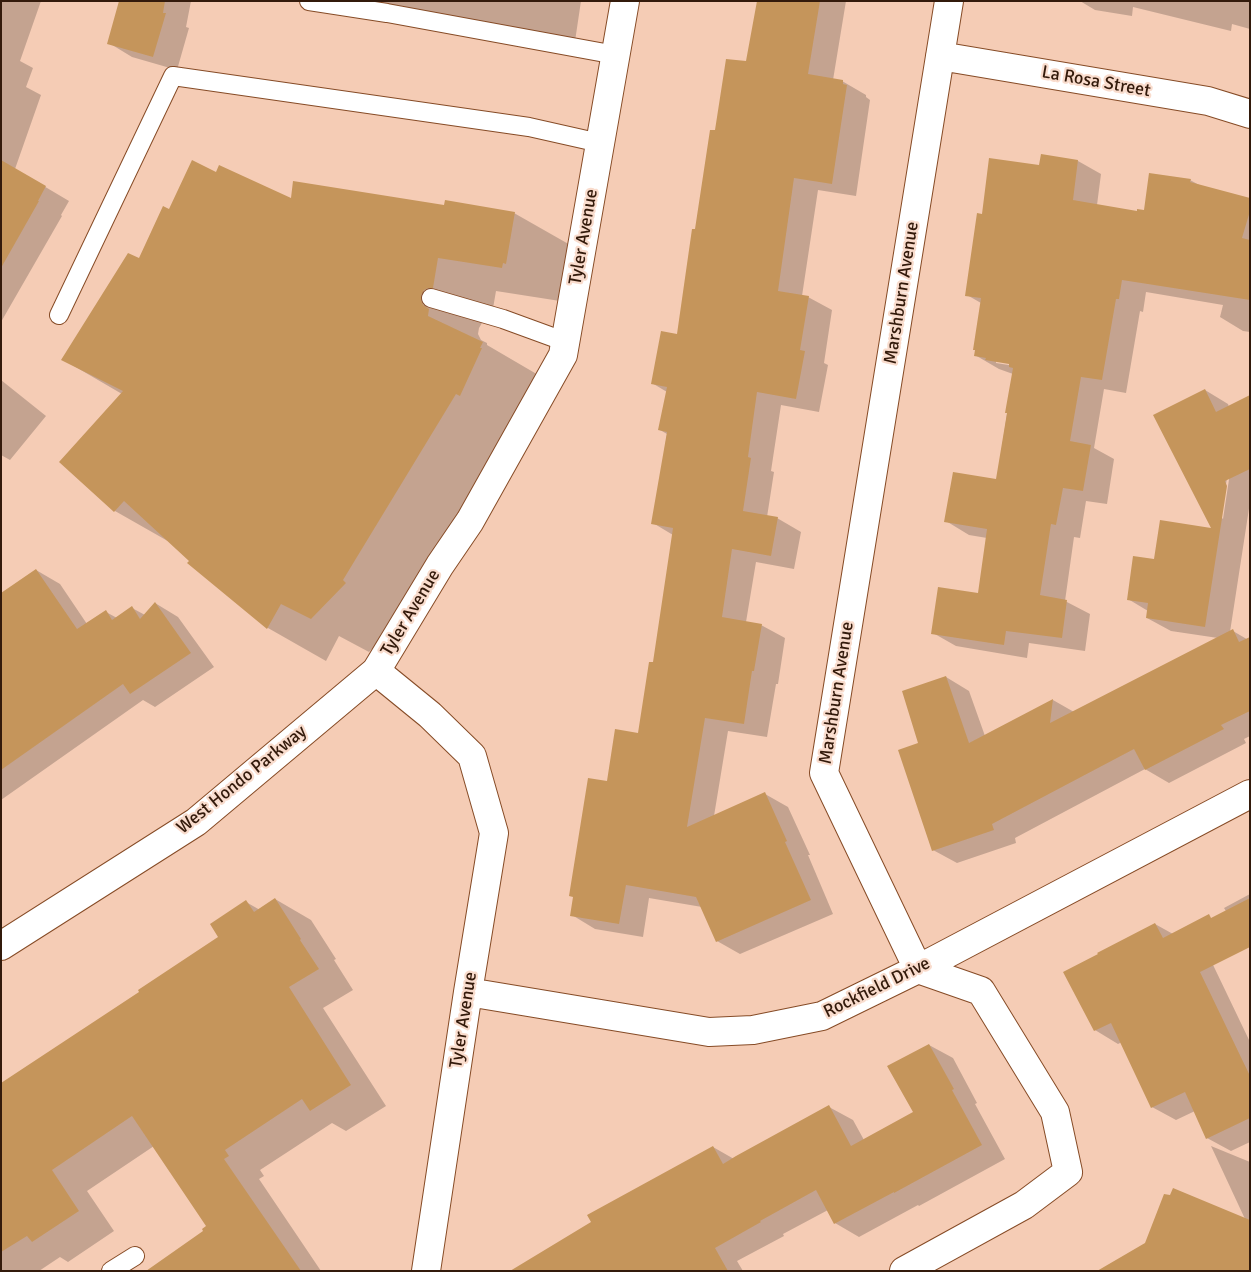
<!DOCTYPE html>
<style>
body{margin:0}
#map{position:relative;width:1251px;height:1272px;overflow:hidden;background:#f5ccb5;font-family:Signika,sans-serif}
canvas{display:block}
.frame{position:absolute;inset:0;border:2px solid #331a0b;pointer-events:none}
</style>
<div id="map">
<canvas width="1251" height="1272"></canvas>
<div class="frame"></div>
</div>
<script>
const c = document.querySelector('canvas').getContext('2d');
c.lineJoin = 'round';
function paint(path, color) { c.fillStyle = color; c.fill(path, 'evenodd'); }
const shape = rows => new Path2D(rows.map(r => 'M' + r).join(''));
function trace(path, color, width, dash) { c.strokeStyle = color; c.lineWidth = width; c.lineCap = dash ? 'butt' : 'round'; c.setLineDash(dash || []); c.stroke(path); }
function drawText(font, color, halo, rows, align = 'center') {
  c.font = font + ' Signika,sans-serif'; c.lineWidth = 4.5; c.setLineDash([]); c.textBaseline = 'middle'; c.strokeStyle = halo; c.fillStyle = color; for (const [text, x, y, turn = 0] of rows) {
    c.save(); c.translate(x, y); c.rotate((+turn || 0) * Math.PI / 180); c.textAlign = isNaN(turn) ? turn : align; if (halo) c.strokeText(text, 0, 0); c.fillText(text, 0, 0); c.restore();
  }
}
paint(shape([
 [1,1,41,1,20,61,33,68,26,87,41,95,15,169,69,201,61,215,62,216,1,322],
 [121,1,191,1,186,27,189,28,177,70,132,57,109,43],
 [307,1,581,1,574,48],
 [758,1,846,1,833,80,842,81,866,95,866,97,870,100,856,196,818,190,802,296,808,297,832,310,824,363,828,365,819,412,781,405,771,471,774,472,767,517,777,518,801,532,794,569,756,562,746,622,761,625,785,638,778,684,776,684,767,737,728,731,714,816,765,794,788,807,810,855,808,855,833,914,740,954,717,941,702,907,649,898,643,937,595,929,572,915,608,783,639,734,654,664,673,535,653,523,667,434,660,430,667,392,652,383,678,336,696,231,716,132,747,63],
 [1080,1,1250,1,1250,29,1232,24,1231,31,1133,7,1132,16,1095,10],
 [1042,156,1078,161,1101,174,1097,205,1138,212,1145,211,1190,180,1201,186,1250,199,1250,332,1243,331,1220,317,1223,305,1146,292,1143,312,1140,311,1126,393,1104,389,1094,448,1114,459,1107,504,1086,501,1080,538,1074,537,1065,601,1090,614,1085,651,1029,643,1027,658,956,646,933,633,979,594,987,538,969,535,946,521,997,480,1013,374,999,369,975,355,981,303,967,295,983,216,1040,167],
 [996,361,1016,364,1015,366,996,363],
 [217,173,292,199,445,207,514,213,572,246,560,301,496,291,491,320,487,321,482,323,479,328,478,334,481,340,487,343,487,345,540,376,403,617,369,652,339,636,326,661,268,628,189,563,191,561,173,544,115,511,122,394,62,359,139,260,170,211],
 [1,380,46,416,10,460,1,455],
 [1205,390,1228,404,1229,407,1250,396,1250,502,1230,632,1233,631,1250,641,1250,736,1244,739,1246,743,1169,783,1145,769,1015,838,1016,843,957,863,933,850,920,744,946,677,969,691,985,736,1053,700,1074,712,1218,638,1171,631,1147,618,1148,611,1128,599,1155,560,1213,529],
 [1236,419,1238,420,1223,519,1221,517],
 [36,570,60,584,87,624,106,612,117,618,132,608,145,615,155,603,178,617,214,667,155,707,143,700,1,800,1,679],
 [1250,894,1250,949,1224,908],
 [275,899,311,920,336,959,334,960,353,990,323,1008,386,1106,346,1131,332,1123,260,1170,264,1176,259,1179,321,1271,148,1271,205,1231,208,1227,154,1146,87,1191,114,1231,68,1262,60,1257,39,1271,1,1271,1,1085,141,992,220,938,246,902,260,910],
 [1155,924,1173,934,1203,944,1250,1042,1250,1142,1231,1151,1207,1138,1195,1111,1176,1120,1152,1107,1122,1042,1118,1044,1095,1030],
 [929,1045,953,1058,977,1103,975,1104,1005,1159,919,1206,918,1205,859,1237,835,1223,828,1210,783,1234,784,1236,737,1261,743,1271,540,1271,713,1147,734,1159,829,1107,853,1120,864,1140,914,1113],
 [1211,1146,1250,1162,1250,1271,1245,1219]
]), '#0003');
paint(shape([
 [119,1,165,1,163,13,166,13,153,57,107,44],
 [757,1,820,1,808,74,843,80,843,84,847,85,832,184,794,178,778,291,809,296,800,350,805,351,796,399,757,392,748,457,751,458,743,511,778,517,771,556,732,549,722,617,762,624,754,671,752,671,744,724,705,718,687,827,765,792,787,841,785,842,811,900,716,942,696,897,626,885,619,924,570,916,573,897,569,896,588,778,607,781,615,729,638,733,649,662,653,662,673,528,651,524,667,432,658,430,667,387,651,384,661,331,677,334,692,229,695,229,710,130,715,130,726,59,746,61],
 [1041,154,1078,160,1073,200,1137,211,1137,209,1144,210,1149,173,1191,179,1190,182,1250,198,1250,211,1242,238,1250,240,1250,300,1122,280,1119,299,1116,299,1102,380,1081,377,1070,441,1091,445,1083,491,1063,488,1056,525,1051,524,1040,595,1067,600,1062,638,1006,631,1004,645,931,634,938,587,978,593,987,529,944,522,953,472,996,479,1007,413,1005,413,1013,368,1009,367,1009,364,985,360,986,358,974,356,975,350,973,350,981,298,965,296,977,213,982,214,989,158,1039,165],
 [1,160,46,186,38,201,39,201,1,268],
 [192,160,216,172,219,165,291,198,293,181,444,205,445,200,515,212,506,264,503,263,502,268,438,258,433,288,428,288,424,290,421,295,421,300,423,305,429,309,428,316,483,342,480,348,482,348,460,396,456,394,343,580,346,583,311,619,281,604,267,629,187,563,189,561,124,501,114,512,59,462,123,391,61,360,128,253,139,258,163,206,169,209],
 [1205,389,1216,412,1250,395,1250,469,1225,481,1227,486,1205,627,1146,618,1148,603,1127,600,1133,556,1154,559,1160,520,1211,528,1153,415],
 [36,569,77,629,106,610,112,620,132,606,140,619,155,602,191,653,130,694,123,684,1,770,1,593],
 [1233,629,1239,642,1250,637,1250,711,1221,725,1224,729,1145,770,1134,749,992,824,994,830,932,851,898,750,918,743,902,691,946,676,969,743,1053,699,1050,723],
 [275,898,301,939,300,940,319,969,289,987,351,1085,310,1111,302,1099,225,1150,229,1156,224,1159,301,1271,146,1271,203,1231,202,1229,206,1226,132,1116,52,1170,79,1211,32,1242,27,1236,1,1252,1,1083,139,992,138,990,218,937,210,924,246,900,254,912],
 [1250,898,1250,947,1200,972,1250,1076,1250,1118,1206,1139,1185,1092,1151,1108,1111,1023,1094,1031,1063,972,1098,954,1097,953,1155,923,1163,938,1209,914,1211,918],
 [929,1044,954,1089,952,1090,982,1145,894,1193,894,1192,834,1224,816,1190,760,1221,761,1222,715,1248,728,1271,510,1271,591,1222,587,1215,713,1146,723,1164,736,1156,829,1105,851,1146,913,1112,887,1066],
 [1173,1188,1250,1220,1250,1271,1097,1271,1145,1243,1164,1194,1170,1195]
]), '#c5955b');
const lane = shape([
 [309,1,387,13,616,55],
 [431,298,503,319,566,342],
 [59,315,173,76,529,127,600,143],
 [111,1271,135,1256]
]);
const street = shape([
 [940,56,1208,101,1250,114],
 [376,671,430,715,472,756,494,833,468,992,426,1271],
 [468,992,709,1032,753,1030,822,1016,918,969,1250,794],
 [904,1271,1024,1205,1068,1172,1055,1112,981,991,918,969,824,773,949,1]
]);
const secondary = shape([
 [1,946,196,822,376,671,440,565,470,521,563,355,625,1]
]);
trace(lane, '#864b26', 20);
trace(street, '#864b26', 30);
trace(secondary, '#864b26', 30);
trace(lane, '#fff', 18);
trace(street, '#fff', 28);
trace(secondary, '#fff', 28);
drawText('18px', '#331a0b', '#f9dccd', [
 ["La Rosa Street",1096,82,10],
 ["Tyler Avenue",584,237,-80],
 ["Marshburn Avenue",902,293,-81],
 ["Tyler Avenue",411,613,-59],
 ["Marshburn Avenue",837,693,-81],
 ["West Hondo Parkway",242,780,-39],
 ["Rockfield Drive",877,988,-26],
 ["Tyler Avenue",464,1020,-81]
]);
</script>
